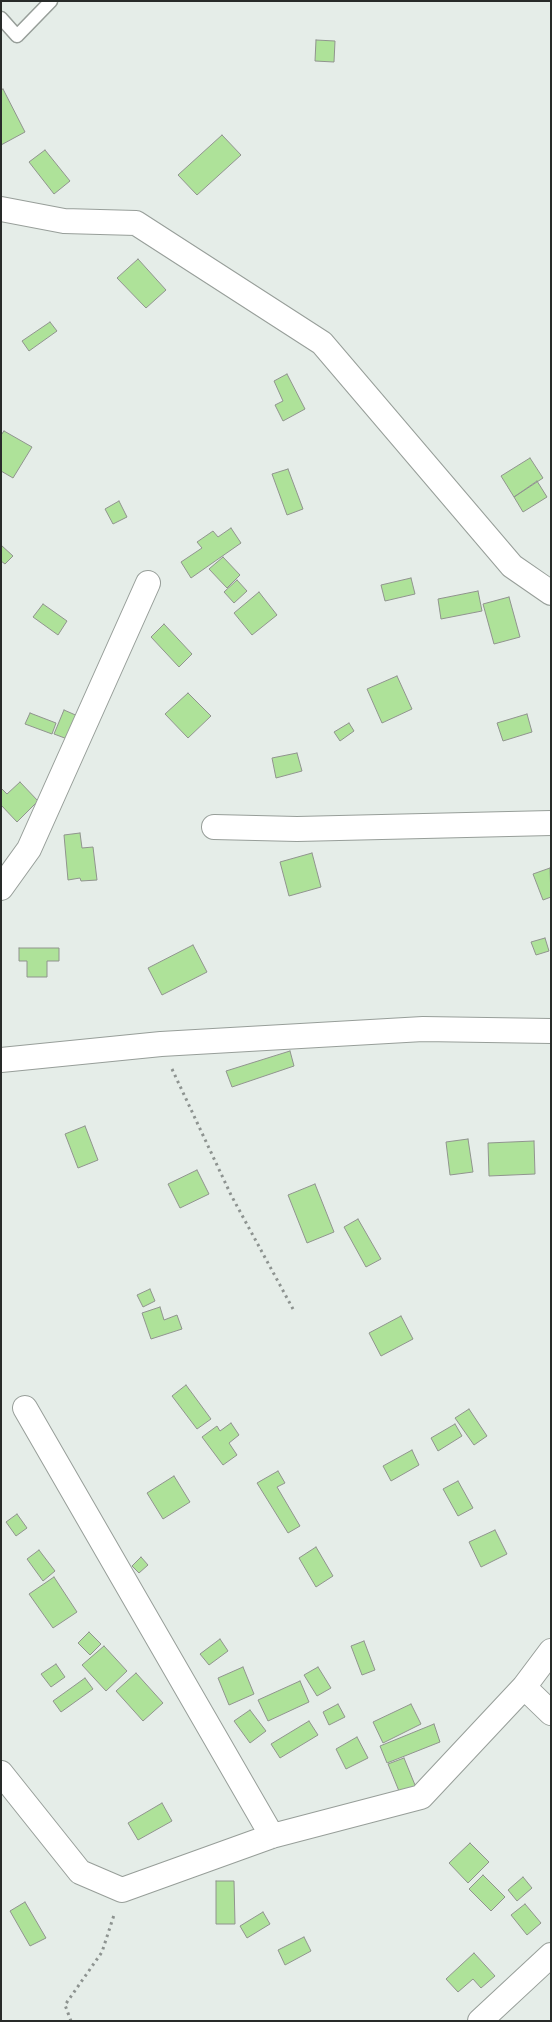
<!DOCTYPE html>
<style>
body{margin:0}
#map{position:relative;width:552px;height:2022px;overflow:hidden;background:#e5ede8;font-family:Roboto,sans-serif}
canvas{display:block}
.frame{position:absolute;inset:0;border:2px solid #282b29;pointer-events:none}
</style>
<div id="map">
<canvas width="552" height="2022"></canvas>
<div class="frame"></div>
</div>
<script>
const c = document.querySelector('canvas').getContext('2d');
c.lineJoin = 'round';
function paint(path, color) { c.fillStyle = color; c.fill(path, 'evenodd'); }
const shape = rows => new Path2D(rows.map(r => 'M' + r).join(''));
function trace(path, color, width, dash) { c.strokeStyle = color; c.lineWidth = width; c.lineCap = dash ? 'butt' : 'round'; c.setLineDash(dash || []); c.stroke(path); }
const building = shape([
 [316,40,335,41,334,62,315,61,316,40],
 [3,89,25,132,1,145,1,90,3,89],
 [222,135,241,155,197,195,178,175,222,135],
 [45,150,70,181,54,194,29,162,45,150],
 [138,259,166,290,146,308,117,278,138,259],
 [50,322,57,331,29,351,22,341,50,322],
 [287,374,305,409,283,421,275,405,283,401,274,381,287,374],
 [4,431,32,447,13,478,1,471,1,435,4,431],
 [530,458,543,478,514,497,501,476,530,458],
 [288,469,303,509,287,515,272,474,288,469],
 [537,481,547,497,523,512,514,497,537,481],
 [119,501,127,517,113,524,105,509,119,501],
 [231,528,241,543,191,578,181,562,202,548,197,542,213,531,218,537,231,528],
 [1,545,13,556,5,564,1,561,1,545],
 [223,557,240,575,227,588,209,569,223,557],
 [411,578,415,594,385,601,381,585,411,578],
 [237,580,247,591,234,603,224,592,237,580],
 [478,591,482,611,441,619,438,599,478,591],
 [259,592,277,615,252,635,234,613,259,592],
 [509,597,520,637,494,644,483,604,509,597],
 [43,604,67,621,58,635,33,617,43,604],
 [164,624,192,654,179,667,151,637,164,624],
 [397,676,412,709,382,723,367,689,397,676],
 [188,693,211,716,188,738,165,714,188,693],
 [64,710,80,717,70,740,54,734,64,710],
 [30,713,56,723,52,734,25,724,30,713],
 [527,714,532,732,503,741,497,723,527,714],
 [349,723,354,731,340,741,334,732,349,723],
 [297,753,302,771,276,778,272,758,297,753],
 [20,782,38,801,17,822,1,805,1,788,7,794,20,782],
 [80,833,82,848,93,847,97,880,81,881,80,878,68,880,64,835,80,833],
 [312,853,321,887,289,896,280,862,312,853],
 [550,868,551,897,543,900,533,874,550,868],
 [545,938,549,951,536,955,531,942,545,938],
 [193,945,207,972,162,995,148,968,193,945],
 [19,948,59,948,59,961,47,961,47,977,27,977,27,961,19,961,19,948],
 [290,1051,294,1066,232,1087,226,1071,290,1051],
 [85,1126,98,1160,78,1168,65,1134,85,1126],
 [468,1139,473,1172,450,1175,446,1142,468,1139],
 [534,1141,535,1174,489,1176,488,1143,534,1141],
 [197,1170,209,1194,180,1208,168,1184,197,1170],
 [315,1184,334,1232,307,1243,288,1195,315,1184],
 [358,1219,381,1259,366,1267,344,1227,358,1219],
 [150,1289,155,1301,143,1307,137,1295,150,1289],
 [160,1307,164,1320,177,1315,182,1329,151,1339,142,1313,160,1307],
 [401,1316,413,1339,381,1356,369,1333,401,1316],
 [186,1385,211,1419,197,1429,172,1396,186,1385],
 [469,1409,487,1436,474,1445,455,1418,469,1409],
 [231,1423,239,1435,229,1443,237,1455,223,1465,202,1437,217,1426,220,1431,231,1423],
 [455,1424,462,1436,438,1451,431,1438,455,1424],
 [412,1450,419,1465,391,1481,383,1466,412,1450],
 [278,1471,285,1483,277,1487,300,1526,288,1533,257,1483,278,1471],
 [174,1476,190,1502,163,1519,147,1493,174,1476],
 [458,1481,473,1508,458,1516,443,1489,458,1481],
 [17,1514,27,1528,16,1536,6,1522,17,1514],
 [495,1530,507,1554,481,1567,469,1542,495,1530],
 [316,1547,333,1576,316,1587,299,1558,316,1547],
 [39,1550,55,1571,43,1581,27,1559,39,1550],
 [141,1557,148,1565,139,1573,132,1566,141,1557],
 [54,1577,77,1612,53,1628,29,1594,54,1577],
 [89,1632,101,1644,90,1655,78,1643,89,1632],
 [220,1639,228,1651,209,1665,200,1654,220,1639],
 [364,1641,375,1670,362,1675,351,1646,364,1641],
 [104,1646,127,1671,106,1691,82,1665,104,1646],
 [56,1664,65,1677,51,1687,41,1674,56,1664],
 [243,1667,254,1694,229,1705,218,1678,243,1667],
 [318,1667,331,1688,317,1696,304,1675,318,1667],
 [136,1673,163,1703,143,1721,116,1691,136,1673],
 [85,1678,93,1689,61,1712,53,1701,85,1678],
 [300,1681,309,1702,268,1721,258,1700,300,1681],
 [338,1704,345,1717,329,1725,323,1712,338,1704],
 [411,1704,421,1724,383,1743,373,1722,411,1704],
 [250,1710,266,1731,250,1743,234,1721,250,1710],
 [309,1721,318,1735,280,1758,271,1744,309,1721],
 [434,1724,440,1742,387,1763,380,1746,434,1724],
 [357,1737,368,1758,346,1769,336,1749,357,1737],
 [404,1758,417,1790,401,1796,388,1764,404,1758],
 [162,1803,172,1821,138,1840,128,1823,162,1803],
 [470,1843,489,1862,468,1883,449,1863,470,1843],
 [483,1875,505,1897,491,1911,469,1889,483,1875],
 [523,1877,532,1888,517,1901,508,1890,523,1877],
 [216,1881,234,1881,235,1924,216,1924,216,1881],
 [25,1902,46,1938,30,1946,10,1911,25,1902],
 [525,1904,541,1923,527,1935,511,1915,525,1904],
 [263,1912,270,1924,247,1938,240,1926,263,1912],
 [304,1937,311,1951,285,1965,278,1950,304,1937],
 [474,1953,495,1976,481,1988,473,1979,458,1992,446,1979,474,1953]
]);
paint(building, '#aee299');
trace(building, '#90948e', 1);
const service = shape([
 [1,18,17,36,51,1]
]);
const minor = shape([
 [1,209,64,221,136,223,322,343,512,566,551,593],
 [214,827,297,829,551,823],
 [1,888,29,849,148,583],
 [1,1060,161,1044,423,1029,551,1031],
 [25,1408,272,1836],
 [524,1687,551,1713],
 [1,1773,80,1872,122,1890,272,1836,421,1797,524,1687,551,1651],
 [480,2021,551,1955]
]);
trace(service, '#979e99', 15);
trace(minor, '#979e99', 26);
trace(shape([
 [172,1069,231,1195,293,1309],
 [71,2021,65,2005,102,1952,114,1915]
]), '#8d9390', 3, [2.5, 4]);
trace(service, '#fff', 12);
trace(minor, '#fff', 24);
</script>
